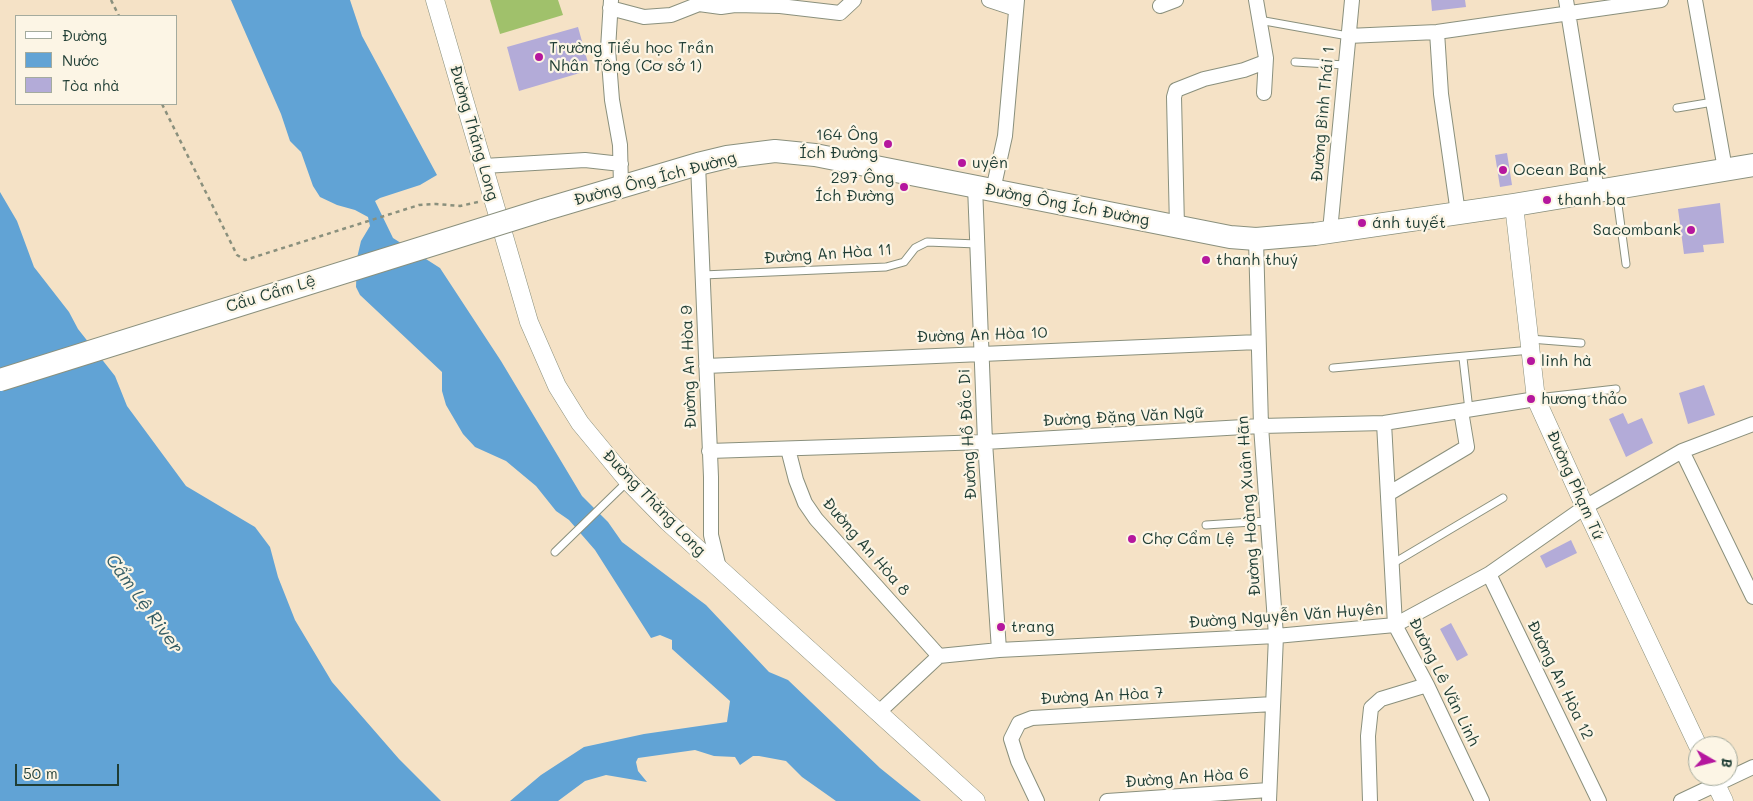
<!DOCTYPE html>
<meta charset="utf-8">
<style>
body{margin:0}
#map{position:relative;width:1753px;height:801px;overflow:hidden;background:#f5e2c6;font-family:Mali,sans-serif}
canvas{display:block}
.legend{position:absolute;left:15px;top:15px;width:162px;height:90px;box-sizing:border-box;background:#fcf5e5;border:1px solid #a4ab9e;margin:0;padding:6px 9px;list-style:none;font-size:15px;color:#1f3d34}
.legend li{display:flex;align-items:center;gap:10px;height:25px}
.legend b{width:25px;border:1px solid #a4ab9e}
.north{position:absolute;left:1688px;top:736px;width:50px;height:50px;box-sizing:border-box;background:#fcf5e5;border:1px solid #a4ab9e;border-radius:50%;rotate:98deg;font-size:14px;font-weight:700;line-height:20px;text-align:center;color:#1f3d34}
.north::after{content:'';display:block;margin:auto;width:18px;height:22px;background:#b5179e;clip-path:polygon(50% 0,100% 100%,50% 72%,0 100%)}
.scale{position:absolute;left:15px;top:764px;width:104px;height:22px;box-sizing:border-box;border:2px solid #1f3d34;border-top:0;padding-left:6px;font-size:15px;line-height:18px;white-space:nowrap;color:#1f3d34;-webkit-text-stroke:4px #fcf5e5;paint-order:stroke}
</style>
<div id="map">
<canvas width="1753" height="801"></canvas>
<ul class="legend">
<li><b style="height:6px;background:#fff"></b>Đường</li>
<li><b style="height:14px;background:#61a3d5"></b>Nước</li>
<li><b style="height:14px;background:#b3abd8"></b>Tòa nhà</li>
</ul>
<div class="north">B</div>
<div class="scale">50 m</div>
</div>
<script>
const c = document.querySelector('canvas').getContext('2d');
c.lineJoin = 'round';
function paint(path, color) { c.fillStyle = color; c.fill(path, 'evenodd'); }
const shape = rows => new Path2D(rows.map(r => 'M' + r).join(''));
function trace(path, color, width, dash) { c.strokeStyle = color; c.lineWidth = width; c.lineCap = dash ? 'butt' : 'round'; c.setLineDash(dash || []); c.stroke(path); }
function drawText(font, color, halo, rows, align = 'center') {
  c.font = font + ' Mali,sans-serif'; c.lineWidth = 4.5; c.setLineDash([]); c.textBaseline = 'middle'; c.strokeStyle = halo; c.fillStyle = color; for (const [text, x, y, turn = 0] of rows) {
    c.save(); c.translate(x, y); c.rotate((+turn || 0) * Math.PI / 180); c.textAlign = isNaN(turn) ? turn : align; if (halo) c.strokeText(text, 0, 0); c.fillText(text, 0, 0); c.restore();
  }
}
paint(shape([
 [490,0,558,0,563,15,500,34]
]), '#a0c16b');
paint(shape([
 [231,0,350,0,362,36,437,175,420,185,380,198,375,201,393,238,440,268,501,361,582,496,608,522,622,542,706,605,769,672,788,680,880,768,921,801,836,801,802,777,786,761,759,756,753,756,740,765,735,757,714,756,695,750,638,758,636,762,638,771,647,782,606,775,585,781,558,801,510,801,541,775,584,747,644,734,727,722,730,701,672,649,672,640,660,635,651,638,595,550,569,520,556,511,536,486,506,461,475,447,463,434,446,405,442,391,442,372,360,295,356,287,357,258,361,241,370,226,368,217,355,210,337,205,320,197,313,186,301,152,290,141,281,114],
 [0,192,17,221,34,267,69,312,78,329,115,376,127,406,186,486,255,527,270,547,278,577,295,620,332,682,399,759,441,801,0,801]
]), '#61a3d5');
paint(shape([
 [1431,0,1465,0,1466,7,1432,11],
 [578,27,590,70,519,91,507,47],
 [1507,153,1512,185,1500,187,1495,155],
 [1720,203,1724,243,1703,245,1704,252,1684,254,1678,209],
 [1704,385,1715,415,1688,424,1679,393],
 [1623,413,1628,424,1642,418,1653,443,1626,457,1609,419],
 [1571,540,1577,553,1546,568,1540,556],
 [1451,623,1468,655,1457,661,1440,629]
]), '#b3abd8');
const service = shape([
 [1259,20,1348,36],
 [1295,62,1345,65],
 [1677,108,1713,102],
 [1616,190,1626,264],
 [703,275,886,267,904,262,915,248,927,242,977,244],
 [1530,339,1581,343],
 [1463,358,1469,410],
 [1333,368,1531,350],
 [1537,398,1616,389],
 [1206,525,1267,521],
 [555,552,628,481],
 [1392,564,1503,498]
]);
const minor = shape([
 [611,0,608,49,612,100,620,145,621,186],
 [989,0,1016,9],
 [1256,0,1266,58,1264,93],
 [1566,0,1597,191],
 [1695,0,1725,169],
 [1160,6,1176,0],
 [610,8,644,17,671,15,699,4,721,7,735,5,780,6,840,13,854,0],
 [1437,32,1441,94,1458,213],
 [1348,36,1437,32,1661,0],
 [698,164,711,477,711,535,719,568],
 [484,166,585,160,621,164],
 [975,186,985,442,999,650],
 [993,190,1005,136,1017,0],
 [1177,227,1174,97,1176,90,1204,79,1244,70,1265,62],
 [1330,231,1352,0],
 [1256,239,1261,426,1276,636,1269,801],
 [706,366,1258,342],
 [1384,423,1395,625,1427,685,1482,801],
 [788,449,796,480,805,503,816,519,939,656],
 [709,451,985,442,1261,426,1384,423,1536,399],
 [1682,451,1753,597],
 [1388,494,1467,447,1461,411],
 [1489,574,1599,801],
 [879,712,939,656,999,650,1276,636,1395,625,1489,574,1585,507,1682,451,1753,424],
 [1037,801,1018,761,1011,739,1019,723,1032,718,1273,704],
 [1107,801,1269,790],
 [1370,801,1368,736,1371,708,1381,699,1427,685],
 [1681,801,1753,767]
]);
const tertiary = shape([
 [435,0,529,322,557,386,580,423,628,481,668,522,976,801],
 [1514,205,1536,399,1585,507,1698,746],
 [1712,776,1724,801]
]);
const primary = shape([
 [543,210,698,164,727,157,775,151,815,155,1230,237,1256,239,1315,234,1514,205,1753,165]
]);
trace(service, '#8a907d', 9);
trace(minor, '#8a907d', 16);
trace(tertiary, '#8a907d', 19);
trace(primary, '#8a907d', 24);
trace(shape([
 [111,0,119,16],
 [162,104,237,255,245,260,419,205,436,204,460,206,478,202]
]), '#8a907d', 2.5, [4, 4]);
trace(service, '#fff', 7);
trace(minor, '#fff', 14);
trace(tertiary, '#fff', 18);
trace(primary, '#fff', 22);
const primaryBridge = shape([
 [0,380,543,210]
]);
trace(primaryBridge, '#8a907d', 24, []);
trace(primaryBridge, '#fff', 22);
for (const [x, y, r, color] of [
 [539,57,5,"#b5179e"],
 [888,144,5,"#b5179e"],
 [962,163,5,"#b5179e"],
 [1503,170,5,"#b5179e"],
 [904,187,5,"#b5179e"],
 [1547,200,5,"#b5179e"],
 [1362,223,5,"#b5179e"],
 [1691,230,5,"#b5179e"],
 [1206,260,5,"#b5179e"],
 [1531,361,5,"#b5179e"],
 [1531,399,5,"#b5179e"],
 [1132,539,5,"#b5179e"],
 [1001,627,5,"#b5179e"]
]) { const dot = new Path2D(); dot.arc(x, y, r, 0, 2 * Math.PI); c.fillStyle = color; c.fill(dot); trace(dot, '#fcf5e5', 2); }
drawText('16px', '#1f3d34', '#fcf5e5', [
 ["Trường Tiểu học Trần",549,48],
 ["Nhân Tông (Cơ sở 1)",549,66],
 ["164 Ông",878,135,"right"],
 ["Ích Đường",878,153,"right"],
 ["uyên",972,163],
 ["Ocean Bank",1513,170],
 ["297 Ông",894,178,"right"],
 ["Ích Đường",894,196,"right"],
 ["thanh ba",1557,200],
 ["ánh tuyết",1372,223],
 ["Sacombank",1681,230,"right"],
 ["thanh thuý",1216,260],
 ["linh hà",1541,361],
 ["hương thảo",1541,399],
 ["Chợ Cẩm Lệ",1142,539],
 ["trang",1011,627]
], 'left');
drawText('16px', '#1f3d34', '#fcf5e5', [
 ["Đường Bình Thái 1",1323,114,-85],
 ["Đường Thăng Long",474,133,74],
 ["Đường Ông Ích Đường",655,179,-15],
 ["Đường Ông Ích Đường",1067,205,11],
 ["Đường An Hòa 11",828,254,-4],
 ["Cầu Cẩm Lệ",271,294,-17],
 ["Đường An Hòa 10",982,335,-2],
 ["Đường An Hòa 9",689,367,-92],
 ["Đường Đặng Văn Ngữ",1123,417,-3],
 ["Đường Hồ Đắc Di",968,434,-93],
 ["Đường Phạm Tứ",1575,485,66],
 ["Đường Thăng Long",654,503,46],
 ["Đường Hoàng Xuân Hãn",1249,506,-94],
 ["Đường An Hòa 8",866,547,49],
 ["Đường Nguyễn Văn Huyên",1286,616,-4],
 ["Đường An Hòa 12",1560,680,64],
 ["Đường Lê Văn Linh",1444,682,64],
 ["Đường An Hòa 7",1102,696,-3],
 ["Đường An Hòa 6",1187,778,-4]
]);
drawText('italic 18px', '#335c64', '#fcf5e5', [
 ["Cẩm Lệ River",144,604,54]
]);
</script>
